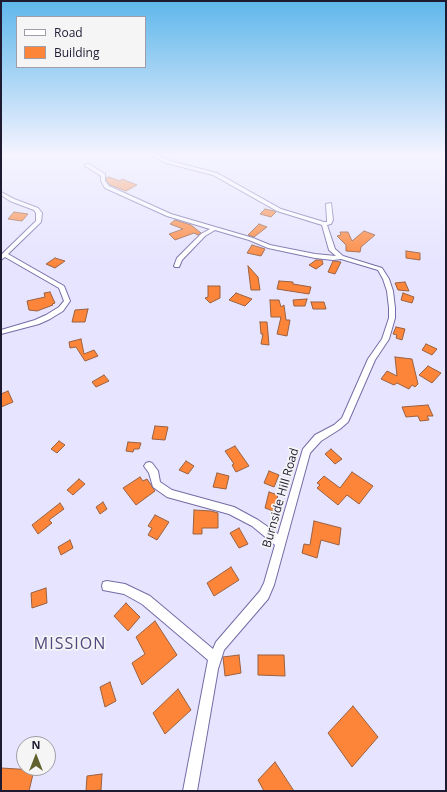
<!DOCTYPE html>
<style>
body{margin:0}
#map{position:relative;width:447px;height:792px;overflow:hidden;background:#e6e4ff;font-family:"Open Sans",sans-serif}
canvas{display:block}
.frame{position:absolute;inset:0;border:2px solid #1e1a32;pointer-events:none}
.legend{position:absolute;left:16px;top:16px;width:130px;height:52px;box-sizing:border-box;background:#f5f5f5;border:1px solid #9f9da7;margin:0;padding:5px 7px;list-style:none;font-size:12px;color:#1e1a32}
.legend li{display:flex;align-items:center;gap:8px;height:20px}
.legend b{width:20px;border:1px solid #9f9da7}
.north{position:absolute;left:16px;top:736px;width:40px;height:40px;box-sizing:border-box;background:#f5f5f5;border:1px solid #9f9da7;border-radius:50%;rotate:0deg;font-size:11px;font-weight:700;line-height:16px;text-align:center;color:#1e1a32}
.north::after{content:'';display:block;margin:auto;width:14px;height:18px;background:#61612e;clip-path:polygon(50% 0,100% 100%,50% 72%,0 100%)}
</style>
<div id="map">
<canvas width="447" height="792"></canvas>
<div class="frame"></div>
<ul class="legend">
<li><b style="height:5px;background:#fff"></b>Road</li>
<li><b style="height:11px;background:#fd8539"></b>Building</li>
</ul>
<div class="north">N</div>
</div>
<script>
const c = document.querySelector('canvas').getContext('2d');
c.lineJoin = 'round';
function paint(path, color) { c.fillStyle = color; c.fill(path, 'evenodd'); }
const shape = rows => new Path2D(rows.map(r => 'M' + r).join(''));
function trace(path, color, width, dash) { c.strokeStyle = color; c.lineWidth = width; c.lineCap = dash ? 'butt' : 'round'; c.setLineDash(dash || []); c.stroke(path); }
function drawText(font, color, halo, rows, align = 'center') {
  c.font = font + ' "Open Sans",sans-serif'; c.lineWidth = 3.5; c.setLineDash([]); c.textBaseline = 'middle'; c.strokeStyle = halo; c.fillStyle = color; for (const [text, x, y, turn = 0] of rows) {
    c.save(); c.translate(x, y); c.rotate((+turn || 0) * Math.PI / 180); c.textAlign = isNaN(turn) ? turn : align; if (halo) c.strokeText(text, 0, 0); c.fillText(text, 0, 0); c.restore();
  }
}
const building = shape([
 [109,177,120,181,122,179,137,185,126,191,110,185,106,180,106,178,109,177],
 [265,209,274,211,276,212,271,217,260,214,265,209],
 [14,212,28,214,22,221,8,219,14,212],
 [175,220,191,225,201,233,198,235,194,233,175,240,169,234,183,229,170,224,175,220],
 [259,224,267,227,254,237,248,235,259,224],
 [364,231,375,235,361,247,360,252,346,251,346,245,337,236,341,235,340,232,348,232,352,241,364,231],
 [252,245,265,249,261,256,247,253,252,245],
 [406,251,420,253,420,260,406,258,406,251],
 [55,258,65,261,55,268,46,264,55,258],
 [316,260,322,260,323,264,316,269,309,265,316,260],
 [333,261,341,262,335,274,328,272,333,261],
 [248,266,258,277,260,290,251,290,248,266],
 [279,281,293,282,293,284,311,287,309,294,277,289,279,281],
 [405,282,409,291,398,290,395,283,405,282],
 [208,286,220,286,220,298,210,303,205,298,208,297,208,286],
 [50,292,55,303,52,304,53,305,37,311,29,310,27,301,45,297,44,293,50,292],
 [236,293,252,299,245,306,229,300,236,293],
 [403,293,414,297,412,303,401,300,403,293],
 [307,299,305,306,294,306,293,300,307,299],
 [270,300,279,300,281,307,284,305,286,320,290,320,287,336,277,334,281,317,271,317,270,300],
 [311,302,324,302,326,309,313,309,311,302],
 [88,309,85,322,72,322,75,310,88,309],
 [260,322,267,322,269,345,261,344,263,334,261,334,260,322],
 [396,327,405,329,402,340,396,338,397,335,393,334,396,327],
 [81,339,84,354,94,350,98,356,85,361,76,347,70,348,69,342,81,339],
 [426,344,437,349,432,355,422,350,426,344],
 [395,357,412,359,418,384,415,387,412,385,409,389,397,383,394,385,381,379,387,371,397,376,395,357],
 [428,366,441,373,432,383,419,375,428,366],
 [104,375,109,381,96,387,92,382,104,375],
 [8,391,13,402,1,407,1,394,8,391],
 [428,405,433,416,427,416,429,420,420,421,418,416,406,417,402,407,428,405],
 [155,426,168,427,165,440,152,439,155,426],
 [59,441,65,445,57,453,51,449,59,441],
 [128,442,141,443,139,449,134,449,133,452,126,451,128,442],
 [235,446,249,466,236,472,232,465,234,464,225,451,235,446],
 [331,449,342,459,335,464,325,454,331,449],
 [186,461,194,466,188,474,179,470,186,461],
 [269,471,279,475,274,487,264,483,269,471],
 [352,472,373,486,359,504,347,495,338,505,317,488,320,485,317,483,324,476,340,488,352,472],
 [217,473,229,476,226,489,213,487,217,473],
 [140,477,143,481,147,479,155,491,136,505,123,488,140,477],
 [79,479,85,484,73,495,67,490,79,479],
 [269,492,278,495,273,511,265,508,269,492],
 [103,502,107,509,100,514,96,507,103,502],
 [60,503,64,509,49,520,52,523,38,534,32,525,60,503],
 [194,510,211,511,218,513,218,528,202,528,202,534,193,534,194,510],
 [155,515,169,522,157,540,148,535,152,528,148,526,155,515],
 [314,521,341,528,339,545,321,540,317,558,302,553,304,544,310,545,314,521],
 [239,528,248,544,239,548,230,533,239,528],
 [70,540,73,548,61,555,58,547,70,540],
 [231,567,239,580,214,596,207,583,231,567],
 [46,588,47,603,32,608,31,593,46,588],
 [126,603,140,617,128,631,114,616,126,603],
 [155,621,177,655,142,685,132,663,145,654,136,637,155,621],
 [239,655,241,673,225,676,223,657,239,655],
 [258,655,284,655,285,676,258,675,258,655],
 [110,682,116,701,105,707,100,687,110,682],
 [178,689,191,710,165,734,153,713,178,689],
 [353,706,378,737,352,767,328,733,353,706],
 [275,762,294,791,264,791,258,780,275,762],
 [1,768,34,770,29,791,1,791,1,768],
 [102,774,101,790,86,791,87,776,102,774]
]);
paint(building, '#fd8539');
trace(building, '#9a6040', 1);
const minor = shape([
 [151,155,157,155,170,161,217,173,281,209,324,222,327,222,327,220,326,204,331,203,333,220,331,224,327,225,335,249,343,256,382,268,389,279,393,291,395,308,395,318,389,339,375,360,348,422,340,429,321,441,310,453,274,585,268,599,224,650,218,669,197,791,183,791,208,660,142,604,124,594,103,590,102,586,103,582,107,581,125,584,150,596,213,649,216,642,260,591,264,583,275,545,252,526,229,514,167,497,153,487,149,473,144,466,146,463,149,462,152,463,158,471,160,482,172,490,234,507,258,520,278,534,303,449,315,435,334,425,342,418,368,359,382,339,389,318,389,308,387,291,383,279,378,270,341,259,333,260,315,258,268,248,249,240,215,230,205,236,182,260,179,267,175,267,174,266,177,258,201,234,210,229,167,216,105,188,101,181,101,176,85,166,85,164,89,164,105,174,105,181,109,186,171,214,253,238,270,245,315,254,336,256,329,250,322,225,277,211,213,175,166,163,151,155],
 [1,192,14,199,38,208,42,213,41,222,8,254,64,286,70,301,63,311,50,319,39,324,1,334,1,330,35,320,46,315,59,307,64,301,59,288,5,257,1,260,1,255,36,221,36,213,34,210,10,201,1,195,1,192]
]);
trace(minor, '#746ca6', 2);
paint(minor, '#fff');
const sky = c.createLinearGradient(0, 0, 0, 266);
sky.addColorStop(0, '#5eb7eb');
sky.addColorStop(0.58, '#f4f3ff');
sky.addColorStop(1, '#f4f3ff00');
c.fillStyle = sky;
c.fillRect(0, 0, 447, 266);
drawText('12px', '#1e1a32', '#f5f5f5', [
 ["Burnside Hill Road",281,498,-74]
]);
c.letterSpacing = '1px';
drawText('16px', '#51487f', '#f5f5f5', [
 ["MISSION",70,644]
]);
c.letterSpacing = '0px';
</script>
